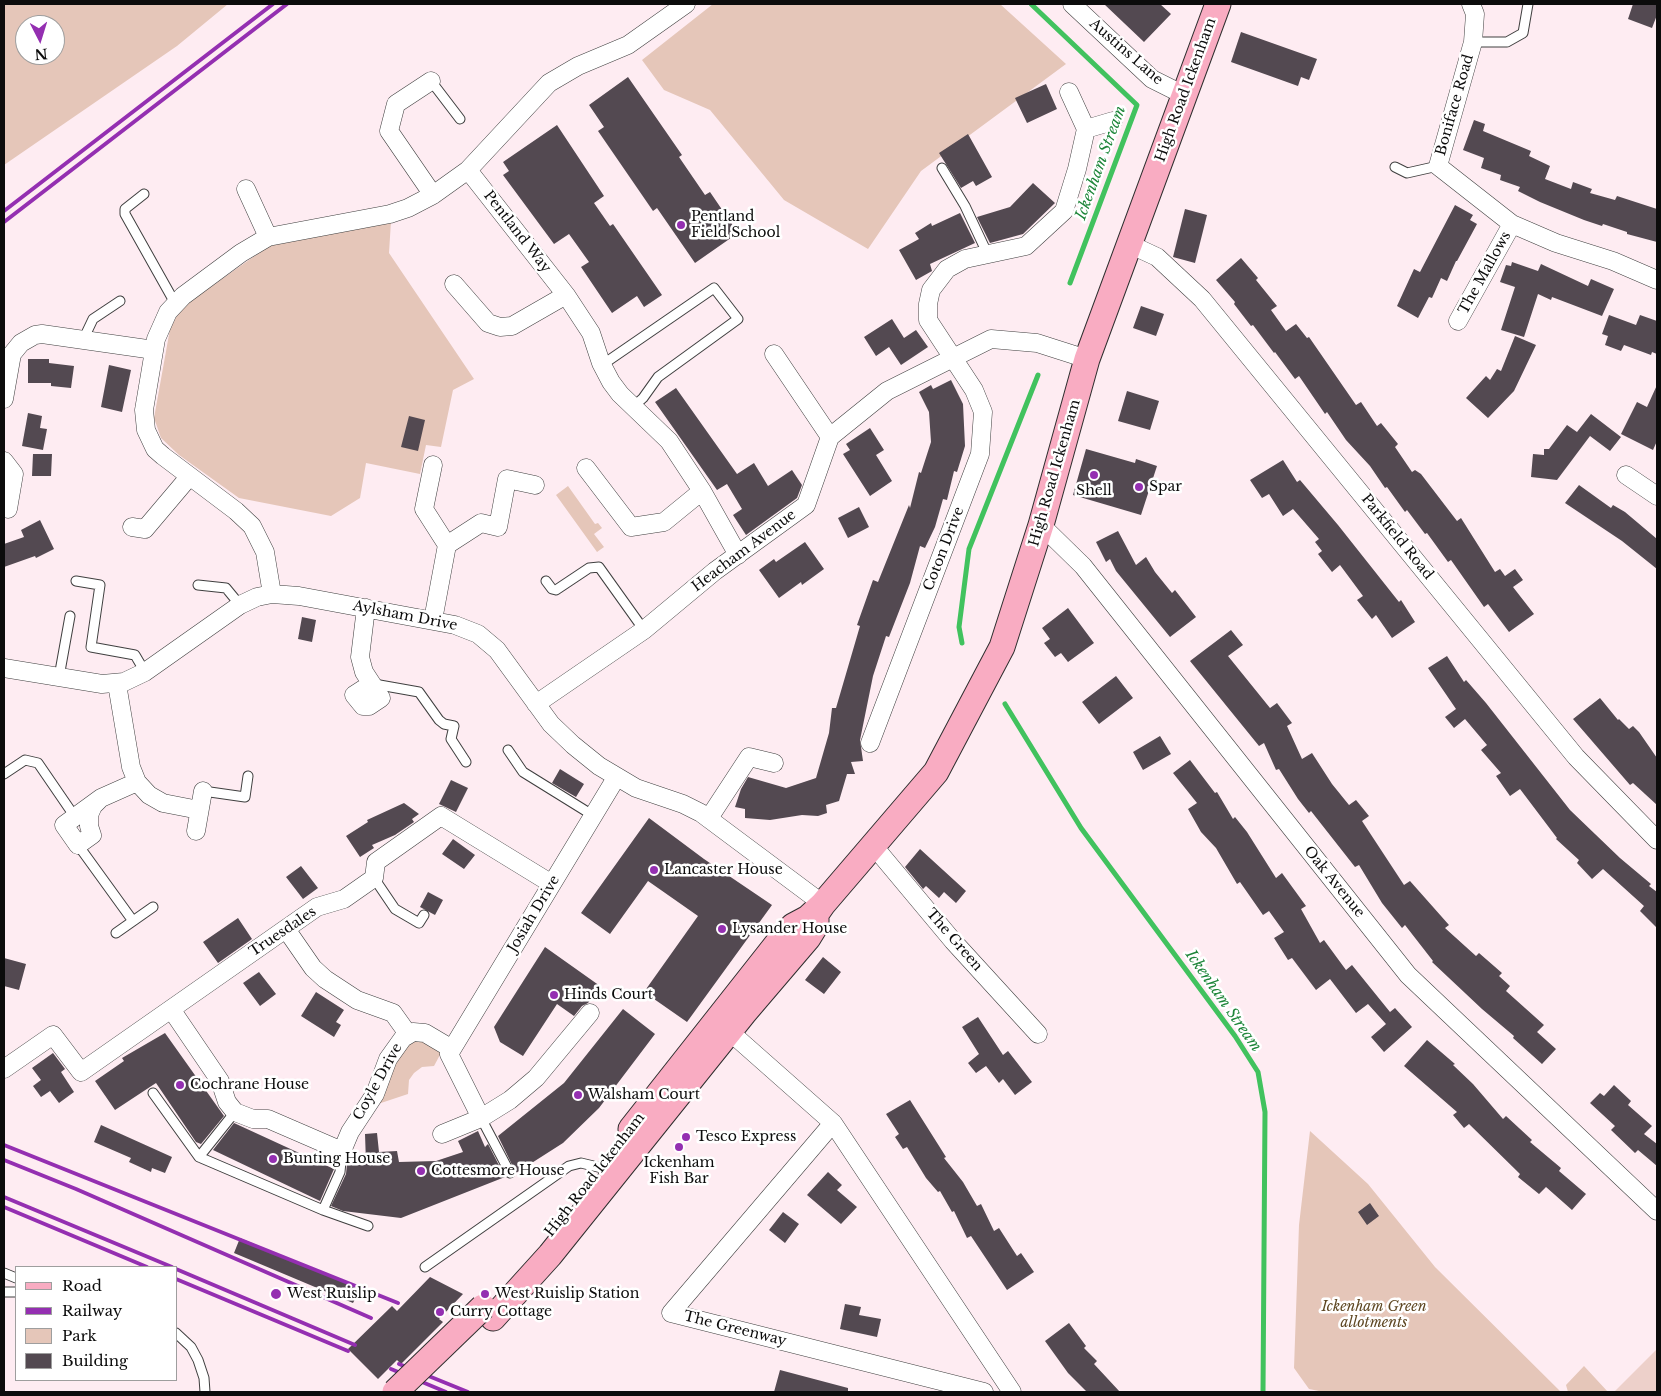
<!DOCTYPE html>
<style>
body{margin:0}
#map{position:relative;width:1661px;height:1396px;overflow:hidden;background:#feecf2;font-family:"Libre Baskerville",serif}
canvas{display:block}
.frame{position:absolute;inset:0;border:5px solid #0c0c0c;pointer-events:none}
.legend{position:absolute;left:15px;top:1266px;width:162px;height:115px;box-sizing:border-box;background:#fff;border:1px solid #9e9e9e;margin:0;padding:6px 9px;list-style:none;font-size:15px;color:#0c0c0c}
.legend li{display:flex;align-items:center;gap:10px;height:25px}
.legend b{width:25px;border:1px solid #9e9e9e}
.north{position:absolute;left:15px;top:15px;width:50px;height:50px;box-sizing:border-box;background:#fff;border:1px solid #9e9e9e;border-radius:50%;rotate:175deg;font-size:14px;font-weight:700;line-height:20px;text-align:center;color:#0c0c0c}
.north::after{content:'';display:block;margin:auto;width:18px;height:22px;background:#942fb1;clip-path:polygon(50% 0,100% 100%,50% 72%,0 100%)}
</style>
<div id="map">
<canvas width="1661" height="1396"></canvas>
<div class="frame"></div>
<ul class="legend">
<li><b style="height:6px;background:#f9acc2"></b>Road</li>
<li><b style="height:6px;background:#942fb1"></b>Railway</li>
<li><b style="height:14px;background:#e5c6b9"></b>Park</li>
<li><b style="height:14px;background:#534951"></b>Building</li>
</ul>
<div class="north">N</div>
</div>
<script>
const c = document.querySelector('canvas').getContext('2d');
c.lineJoin = 'round';
function paint(path, color) { c.fillStyle = color; c.fill(path, 'evenodd'); }
const shape = rows => new Path2D(rows.map(r => 'M' + r).join(''));
function trace(path, color, width, dash) { c.strokeStyle = color; c.lineWidth = width; c.lineCap = dash ? 'butt' : 'round'; c.setLineDash(dash || []); c.stroke(path); }
function drawText(font, color, halo, rows, align = 'center') {
  c.font = font + ' "Libre Baskerville",serif'; c.lineWidth = 5; c.setLineDash([]); c.textBaseline = 'middle'; c.strokeStyle = halo; c.fillStyle = color; for (const [text, x, y, turn = 0] of rows) {
    c.save(); c.translate(x, y); c.rotate((+turn || 0) * Math.PI / 180); c.textAlign = isNaN(turn) ? turn : align; if (halo) c.strokeText(text, 0, 0); c.fillText(text, 0, 0); c.restore();
  }
}
paint(shape([
 [4,4,228,4,177,46,4,165],
 [25,25,55,25,55,55,25,55],
 [713,4,1000,4,1066,64,921,171,868,249,784,200,710,110,664,90,642,60],
 [391,221,389,253,474,379,453,390,441,447,426,445,420,474,366,463,360,498,331,516,239,498,179,455,161,438,154,418,170,329,178,313,189,302,276,241],
 [568,486,595,524,598,523,602,528,594,534,604,547,597,552,556,495],
 [423,1039,441,1053,434,1066,422,1067,414,1073,409,1080,408,1094,378,1104,395,1055,409,1041],
 [1310,1131,1368,1184,1435,1267,1561,1392,1324,1392,1309,1389,1294,1368,1299,1225],
 [1584,1366,1608,1392,1568,1392,1566,1385]
]), '#e5c6b9');
paint(shape([
 [1657,1349,1657,1392,1614,1392]
]), '#edd0ca');
trace(shape([
 [1031,4,1137,105,1070,283],
 [962,643,959,627,969,549,1038,375],
 [1005,704,1081,828,1235,1036,1258,1072,1265,1112,1263,1392]
]), '#41c25e', 5);
paint(shape([
 [1104,4,1160,4,1171,14,1144,42],
 [1633,4,1657,4,1657,15,1652,28,1628,19],
 [1241,32,1317,59,1309,80,1301,77,1298,86,1231,62],
 [628,77,682,155,679,157,705,195,710,192,738,233,695,263,657,208,653,211,598,131,604,127,589,105],
 [1046,84,1057,109,1027,123,1015,98],
 [1474,120,1485,124,1483,131,1531,151,1529,156,1550,166,1545,179,1571,189,1573,182,1592,189,1590,193,1615,200,1617,196,1657,209,1657,242,1627,234,1627,232,1603,224,1602,226,1584,220,1540,202,1518,191,1520,187,1500,180,1501,175,1481,168,1484,158,1463,150],
 [557,125,604,196,594,203,610,226,613,224,662,295,644,307,637,296,612,313,581,267,589,262,569,234,554,244,503,175,509,171,503,162],
 [968,134,992,177,976,186,973,181,961,188,939,153],
 [1033,183,1055,203,1023,234,990,243,977,217,1010,207],
 [1455,205,1473,215,1470,220,1477,224,1457,261,1456,261,1447,281,1441,278,1432,298,1429,297,1418,318,1397,306,1414,269,1420,272],
 [1185,209,1207,215,1195,263,1173,257],
 [960,213,975,243,930,264,932,271,916,280,899,250,919,239,915,233,931,223,932,226],
 [1241,258,1258,278,1256,280,1277,306,1271,310,1286,331,1296,324,1307,338,1309,337,1356,405,1361,402,1377,426,1381,423,1398,444,1395,447,1412,472,1415,470,1421,474,1457,521,1461,518,1495,572,1500,569,1505,576,1515,569,1523,580,1513,587,1534,614,1509,632,1488,604,1484,607,1451,560,1448,562,1427,533,1425,534,1407,510,1405,512,1387,487,1385,488,1370,466,1346,440,1327,412,1325,414,1299,376,1295,379,1275,352,1274,353,1253,325,1251,326,1234,304,1235,302,1216,280],
 [1512,262,1538,271,1541,264,1588,286,1591,279,1614,289,1602,316,1552,297,1551,300,1538,294,1524,337,1501,330,1515,287,1500,282,1506,265,1511,266],
 [1141,306,1164,314,1156,336,1133,328],
 [1609,315,1636,325,1640,315,1657,321,1657,354,1652,352,1651,355,1624,345,1621,351,1605,345,1608,336,1602,334],
 [892,319,904,338,916,330,928,347,901,365,889,347,876,356,864,337],
 [1515,336,1536,345,1514,391,1488,418,1466,398,1486,376,1490,380,1497,369,1501,371],
 [28,359,49,359,49,363,74,366,71,388,51,386,51,383,28,383],
 [109,365,131,370,122,412,101,407],
 [951,380,963,404,965,446,957,472,954,471,947,500,943,499,935,527,925,548,920,546,910,583,889,637,886,636,873,676,860,740,863,761,851,762,855,774,847,774,839,801,826,805,827,813,818,816,802,815,770,820,745,818,745,809,735,807,741,789,748,777,786,788,816,778,829,733,832,708,836,708,860,626,857,625,873,580,878,582,909,505,910,508,919,472,921,473,931,442,929,412,919,392,931,385,933,389],
 [1657,385,1657,441,1653,450,1621,434,1637,402,1647,407],
 [676,388,737,474,754,463,768,486,792,470,802,485,797,498,746,535,733,515,742,509,727,484,717,490,655,402],
 [1127,391,1159,401,1150,430,1118,421],
 [28,413,42,416,40,428,47,429,43,450,22,446],
 [1591,414,1621,437,1610,451,1590,436,1557,480,1531,477,1533,454,1544,455,1544,449,1549,449,1567,425,1577,432],
 [409,416,425,420,418,451,401,447],
 [870,428,884,450,876,455,892,481,870,496,843,454,850,450,846,444],
 [1086,449,1135,463,1136,459,1157,466,1141,515,1073,495],
 [33,454,52,454,51,476,32,476],
 [1283,460,1297,482,1300,480,1338,525,1399,602,1401,600,1415,622,1392,638,1376,615,1372,619,1357,600,1363,596,1340,565,1332,572,1318,554,1322,551,1315,542,1319,539,1293,509,1283,516,1269,494,1262,498,1250,480],
 [1579,485,1611,508,1613,505,1625,512,1657,539,1657,569,1622,541,1565,503],
 [859,507,869,527,848,538,838,518],
 [40,520,54,549,36,558,35,556,4,567,4,544,24,537,21,530],
 [1118,531,1136,565,1146,557,1155,572,1172,593,1175,590,1196,617,1170,637,1116,571,1110,559,1106,562,1096,542],
 [805,542,824,569,802,585,801,582,779,598,759,570,774,559,776,562],
 [1068,608,1094,643,1068,662,1061,653,1055,657,1044,643,1050,639,1042,628],
 [302,617,316,620,312,642,298,639],
 [1231,630,1243,645,1228,656,1270,708,1277,703,1292,723,1287,726,1302,759,1312,753,1332,784,1349,805,1356,800,1369,816,1362,821,1404,885,1410,881,1449,925,1445,928,1476,956,1479,953,1502,973,1499,976,1510,986,1506,991,1544,1025,1537,1032,1556,1049,1542,1064,1513,1038,1514,1036,1482,1009,1432,962,1433,961,1405,925,1402,928,1382,903,1359,865,1355,867,1311,811,1309,813,1298,799,1279,769,1276,770,1264,743,1259,746,1190,661],
 [1447,656,1464,682,1466,680,1486,703,1570,810,1620,858,1651,884,1649,886,1657,892,1657,928,1640,911,1644,906,1603,869,1592,879,1577,863,1579,860,1556,839,1557,838,1520,789,1510,796,1496,776,1501,773,1481,750,1487,745,1465,719,1454,728,1445,717,1456,709,1428,668],
 [1116,676,1133,698,1099,724,1082,702],
 [1600,698,1618,720,1619,719,1629,729,1633,726,1639,732,1657,758,1657,805,1633,783,1630,785,1573,719],
 [1160,736,1171,754,1143,770,1133,752],
 [1190,760,1215,793,1217,792,1233,819,1235,817,1247,832,1276,878,1282,873,1306,906,1301,909,1320,943,1324,940,1346,970,1352,965,1390,1012,1395,1008,1412,1027,1384,1052,1371,1037,1386,1024,1368,1004,1356,1013,1330,979,1316,990,1292,958,1288,960,1274,938,1284,932,1269,911,1263,915,1240,882,1237,884,1216,848,1201,832,1188,809,1197,803,1173,773],
 [560,769,584,784,576,797,552,783],
 [451,780,468,788,456,812,439,804],
 [404,803,419,814,412,819,414,822,395,835,372,845,374,848,360,857,346,836,368,822,367,820],
 [649,818,704,859,772,905,687,1022,644,992,698,916,648,881,610,934,581,913],
 [453,839,475,855,464,869,442,854],
 [920,849,966,891,956,903,944,892,939,898,926,886,923,889,905,867],
 [301,866,318,888,303,899,286,877],
 [428,892,443,900,435,915,420,907],
 [238,918,252,939,218,963,203,942],
 [545,947,600,986,588,1003,582,1006,574,1016,557,1004,523,1056,500,1042,494,1027],
 [823,957,841,972,824,994,805,980],
 [4,958,26,964,19,990,4,986],
 [259,972,276,994,260,1006,243,983],
 [316,992,344,1010,336,1022,341,1025,334,1037,301,1016],
 [623,1009,655,1034,599,1108,563,1143,516,1173,498,1136,564,1083],
 [978,1017,1003,1055,1008,1051,1032,1082,1015,1095,1003,1079,999,1083,986,1066,976,1073,968,1063,979,1054,962,1027],
 [165,1033,224,1116,201,1144,196,1142,156,1083,115,1110,95,1081,124,1061,122,1058],
 [1427,1040,1455,1064,1453,1065,1473,1084,1503,1119,1506,1116,1532,1140,1530,1142,1561,1168,1559,1171,1586,1194,1572,1210,1546,1187,1539,1194,1518,1177,1520,1174,1469,1124,1464,1128,1453,1115,1457,1112,1404,1066],
 [53,1053,65,1069,61,1072,74,1092,59,1103,50,1091,41,1097,33,1086,41,1080,32,1068],
 [1614,1085,1631,1101,1628,1105,1652,1126,1644,1134,1657,1144,1657,1166,1638,1150,1635,1153,1611,1130,1615,1126,1590,1103,1600,1093,1604,1096],
 [910,1100,946,1157,944,1158,963,1182,977,1206,981,1204,994,1231,999,1228,1017,1256,1021,1253,1034,1272,1007,1290,971,1236,967,1238,954,1211,952,1212,940,1191,938,1192,926,1178,907,1147,903,1149,895,1137,899,1134,886,1114],
 [234,1123,334,1169,320,1201,213,1150],
 [101,1125,172,1157,165,1173,152,1168,151,1172,129,1162,131,1158,94,1142],
 [478,1131,485,1147,488,1144,505,1177,401,1218,343,1211,331,1206,346,1174,347,1164,366,1163,365,1134,377,1133,379,1152,397,1151,399,1162,436,1161,463,1152,458,1141],
 [828,1172,842,1185,837,1190,857,1207,841,1224,807,1195],
 [1370,1203,1379,1216,1367,1225,1358,1212],
 [783,1212,799,1224,785,1243,769,1230],
 [240,1238,360,1289,353,1303,234,1253],
 [430,1277,463,1294,439,1319,443,1322,401,1364,397,1360,378,1379,348,1349,392,1306,397,1311],
 [845,1304,861,1307,859,1315,881,1319,877,1337,840,1329],
 [1069,1323,1086,1346,1084,1348,1097,1361,1094,1364,1120,1392,1087,1392,1068,1373,1045,1341],
 [780,1370,848,1388,848,1392,774,1392]
]), '#534951');
const lane = shape([
 [1473,42,1507,42,1523,33,1528,4],
 [431,81,460,119],
 [1395,167,1407,173,1438,166],
 [942,168,965,206,988,255],
 [144,194,125,209,125,214,175,303],
 [83,340,93,319,120,301],
 [602,365,714,288,738,319,658,377,643,398,634,406],
 [76,581,100,585,91,647,135,655,145,672],
 [546,581,552,589,556,590,589,568,599,567,644,630],
 [198,585,226,588,240,605],
 [59,677,70,616],
 [374,684,419,692,439,720,444,724,454,726,451,739,466,762],
 [508,750,523,772,594,816],
 [4,774,25,760,38,763,75,817],
 [203,791,245,797,248,776],
 [78,845,133,921],
 [374,878,395,909,419,923,424,915],
 [116,933,153,907],
 [153,1093,199,1157,323,1210],
 [481,1118,510,1173],
 [342,1151,340,1172,323,1210,368,1226],
 [199,1157,235,1112],
 [425,1267,569,1166,581,1163,602,1168],
 [4,1273,16,1278],
 [4,1292,16,1292],
 [176,1333,191,1347,198,1360,204,1378,205,1392]
]);
const street = shape([
 [1072,4,1152,79,1184,95],
 [1471,4,1475,14,1473,42,1438,166,1512,224,1556,243,1613,261,1657,280],
 [431,81,396,104,389,131,433,195],
 [1086,129,1113,121],
 [468,170,566,295,591,333,601,363,611,382,620,394,669,441,702,491,738,555],
 [246,189,268,237],
 [1129,244,1157,257,1202,299,1576,757,1657,840],
 [454,284,488,323,500,327,512,326,566,295],
 [1458,321,1512,224],
 [774,354,830,437],
 [4,399,12,354,21,343,35,335,42,334,154,350],
 [4,461,14,474,8,509],
 [433,465,424,509,447,545],
 [586,468,631,527,664,522,702,491],
 [1626,475,1657,496],
 [1041,525,1083,566,1408,975,1657,1211],
 [132,527,145,529,189,477],
 [272,594,265,552,252,526,236,511,163,456,155,449,146,430,144,410,156,339,168,312,183,296,241,253,268,237,390,214,408,208,433,195,468,170,549,83,578,66,628,45,686,4],
 [366,608,360,657,364,672,381,698,369,706,363,706,354,695,371,684],
 [433,620,447,545,481,523,498,527,507,479,535,485],
 [4,668,102,684,124,682,145,672,240,605,257,597,272,594,299,596,455,625,478,634,497,650,551,724,573,745,599,766,636,788,683,804,701,813,823,904],
 [117,684,131,767,137,782,149,795,163,803,199,810],
 [536,704,644,630,715,571,806,505,830,437,887,391,991,339,1037,343,1087,359],
 [870,743,980,454,983,412,974,390,928,320,928,304,931,290,947,269,965,259,1026,246,1064,211,1077,169,1086,129,1069,92],
 [101,798,93,806,89,815,89,826,92,835,78,845,64,825,101,798,137,782],
 [709,818,749,757,774,763],
 [196,831,203,791],
 [872,844,953,941,1038,1034],
 [286,929,313,968,325,979,357,1000,393,1013,408,1034],
 [171,1009,220,1081,227,1102,235,1112,253,1119,268,1119,342,1151,350,1132,375,1094,388,1059,403,1038,413,1032,425,1033,452,1049],
 [721,1024,833,1123,1012,1392],
 [4,1069,53,1035,81,1072,317,907,344,899,374,878,376,862,441,816,552,884],
 [481,1118,510,1100,536,1078,590,1013],
 [833,1123,671,1313,984,1392],
 [442,1134,481,1118,449,1054,616,778]
]);
const secondary = shape([
 [631,1129,780,940,793,926,808,918,822,905],
 [493,1318,550,1255,744,1013,808,938,816,925,816,914,823,904,936,772,1002,647,1041,525,1087,359,1218,4]
]);
trace(lane, '#3f3f3f', 11);
trace(street, '#3f3f3f', 19);
trace(secondary, '#2e2e2e', 27);
trace(lane, '#fff', 9);
trace(street, '#fff', 18);
trace(secondary, '#f9acc2', 25);
trace(shape([
 [4,211,273,4],
 [4,222,287,4],
 [4,1145,398,1303],
 [4,1160,76,1189,371,1318],
 [4,1197,172,1267],
 [4,1207,147,1267],
 [176,1269,355,1345],
 [176,1279,348,1351],
 [399,1364,468,1392],
 [391,1369,446,1392]
]), '#942fb1', 4);
const secondaryBridge = shape([
 [395,1392,483,1307]
]);
trace(secondaryBridge, '#2e2e2e', 27, []);
trace(secondaryBridge, '#f9acc2', 25);
for (const [x, y, r, color] of [
 [681,225,5,"#942fb1"],
 [1094,475,5,"#942fb1"],
 [1139,487,5,"#942fb1"],
 [654,870,5,"#942fb1"],
 [722,929,5,"#942fb1"],
 [554,995,5,"#942fb1"],
 [180,1085,5,"#942fb1"],
 [578,1095,5,"#942fb1"],
 [686,1137,5,"#942fb1"],
 [679,1147,5,"#942fb1"],
 [273,1159,5,"#942fb1"],
 [421,1171,5,"#942fb1"],
 [276,1294,6,"#942fb1"],
 [485,1294,5,"#942fb1"],
 [440,1312,5,"#942fb1"]
]) { const dot = new Path2D(); dot.arc(x, y, r, 0, 2 * Math.PI); c.fillStyle = color; c.fill(dot); trace(dot, '#fff', 2); }
drawText('14px', '#0c0c0c', '#fff', [
 ["Austins Lane",1126,52,41],
 ["High Road Ickenham",1186,90,-70],
 ["Boniface Road",1455,105,-74],
 ["Pentland Way",517,232,52],
 ["The Mallows",1485,273,-61],
 ["High Road Ickenham",1055,473,-74],
 ["Parkfield Road",1397,537,51],
 ["Coton Drive",944,549,-69],
 ["Heacham Avenue",744,551,-37],
 ["Aylsham Drive",405,616,11],
 ["Oak Avenue",1334,882,51],
 ["Josiah Drive",534,914,-59],
 ["Truesdales",283,932,-34],
 ["The Green",954,940,49],
 ["Coyle Drive",378,1082,-61],
 ["High Road Ickenham",595,1175,-52],
 ["The Greenway",735,1329,14]
]);
drawText('14px', '#0c0c0c', '#fff', [
 ["Pentland",691,217],
 ["Field School",691,233],
 ["Spar",1149,487],
 ["Shell",1094,491,"center"],
 ["Lancaster House",664,870],
 ["Lysander House",732,929],
 ["Hinds Court",564,995],
 ["Cochrane House",190,1085],
 ["Walsham Court",588,1095],
 ["Tesco Express",696,1137],
 ["Bunting House",283,1159],
 ["Ickenham",679,1163,"center"],
 ["Fish Bar",679,1179,"center"],
 ["Cottesmore House",431,1171],
 ["West Ruislip",287,1294],
 ["West Ruislip Station",495,1294],
 ["Curry Cottage",450,1312]
], 'left');
drawText('italic 14px', '#5e4722', '#fff', [
 ["Ickenham Green",1374,1307],
 ["allotments",1374,1323]
]);
drawText('italic 15px', '#1e863a', '#fff', [
 ["Ickenham Stream",1101,163,-70],
 ["Ickenham Stream",1223,1001,55]
]);
</script>
